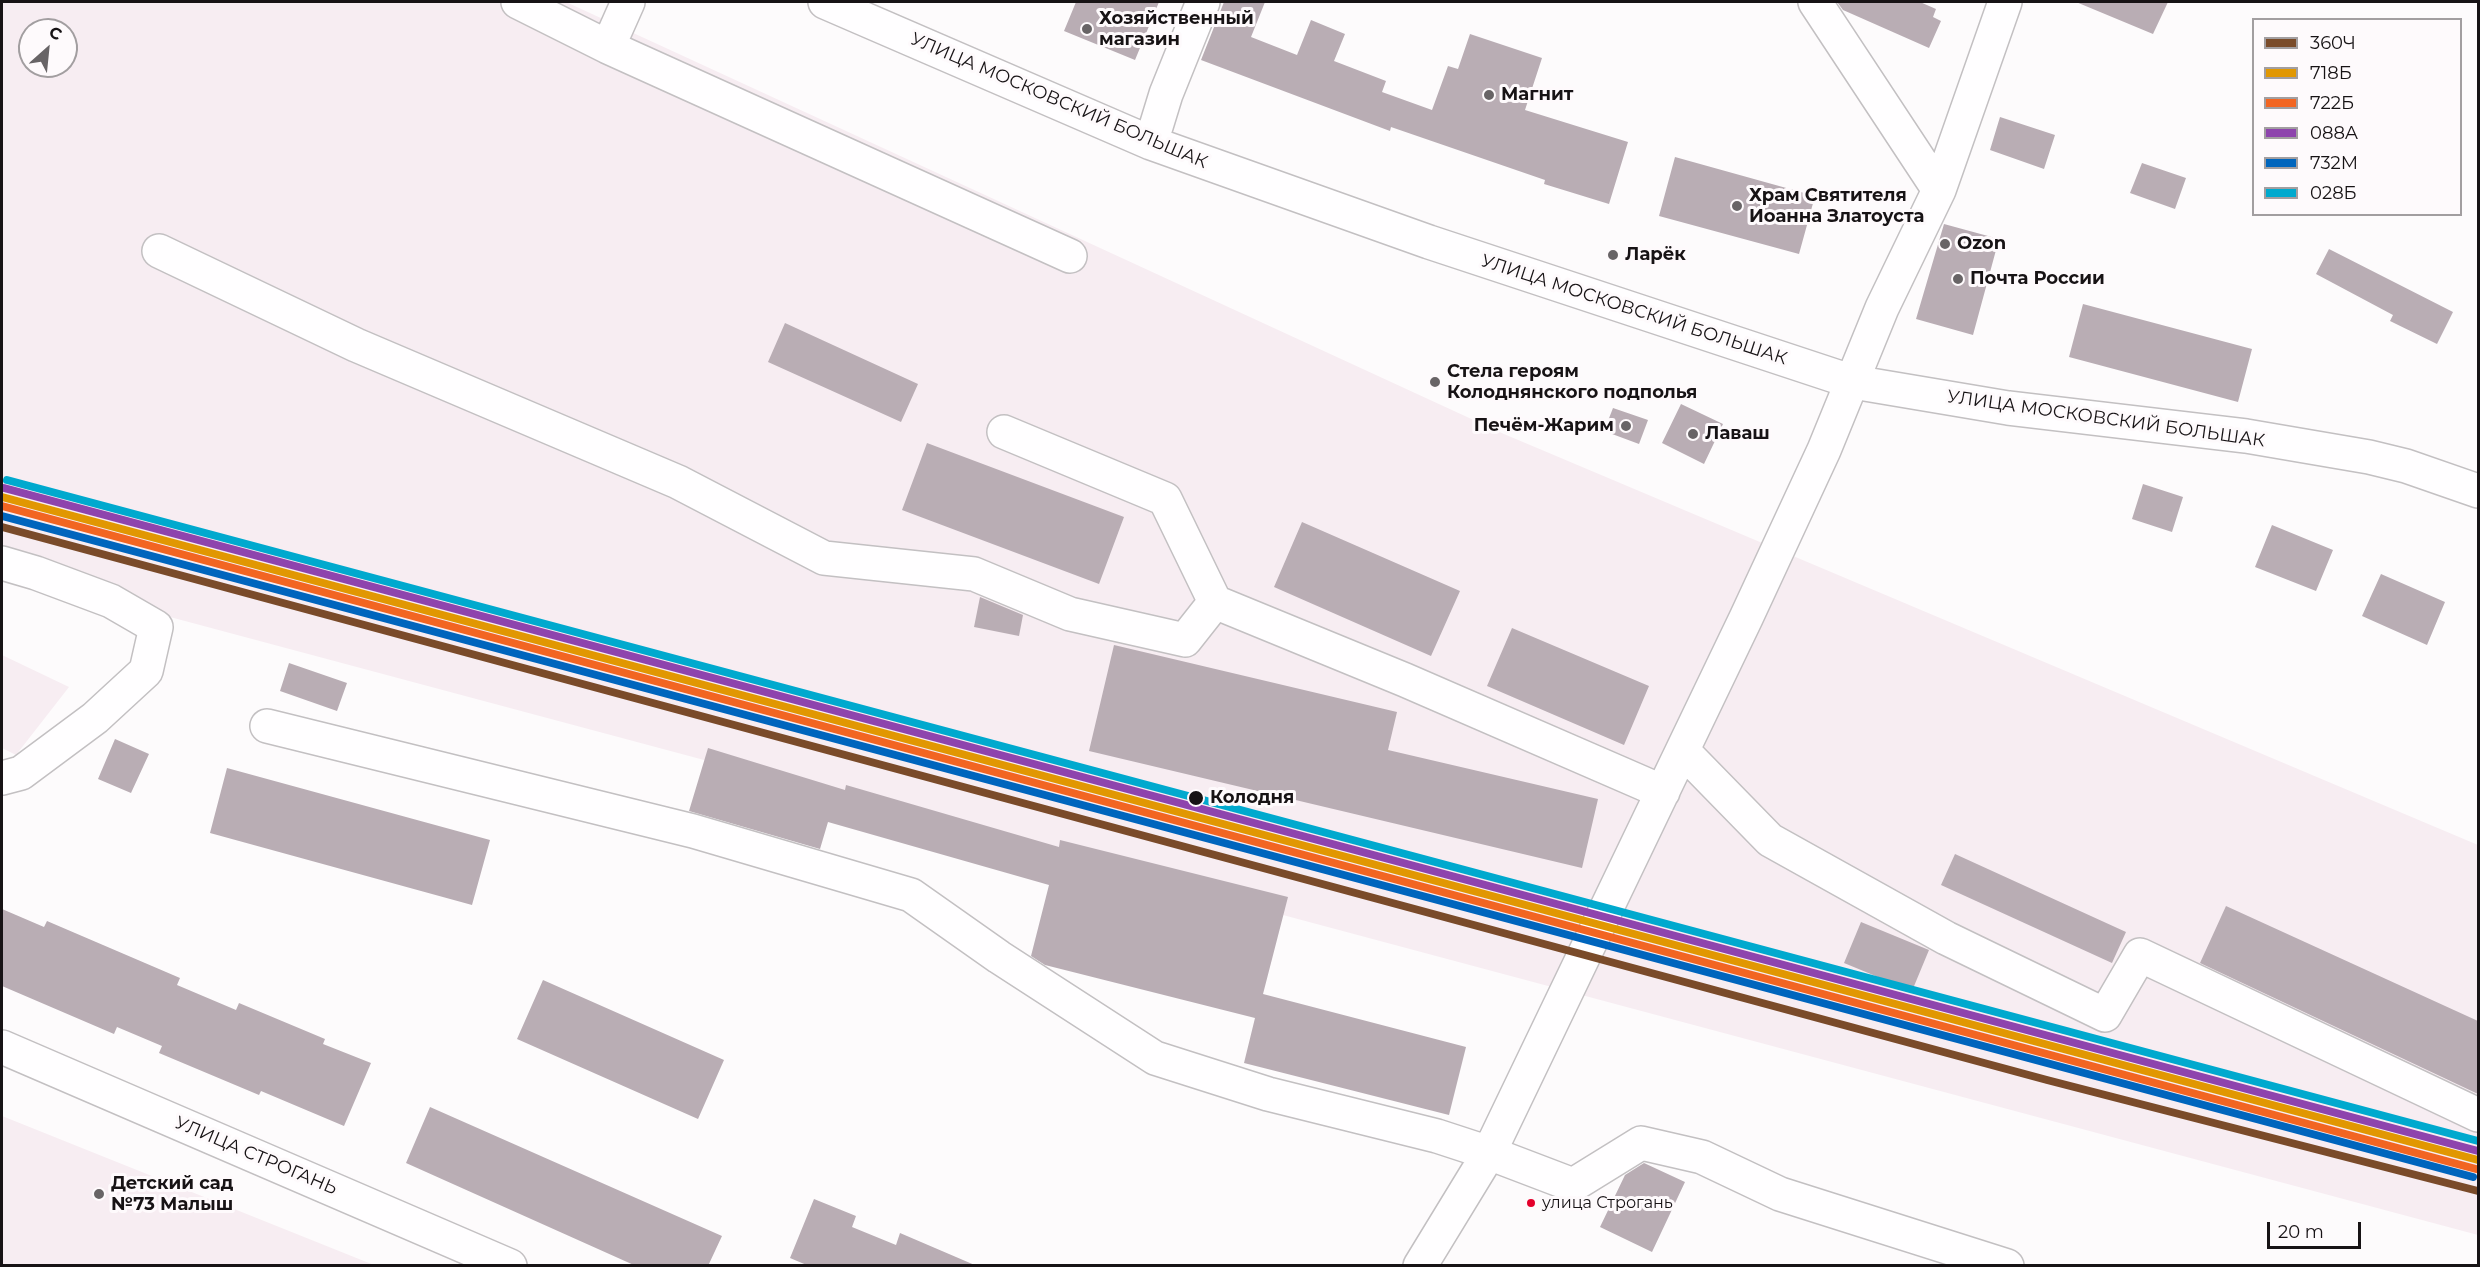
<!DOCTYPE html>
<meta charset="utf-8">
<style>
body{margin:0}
#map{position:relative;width:2480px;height:1267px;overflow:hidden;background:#fdfbfc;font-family:Montserrat,sans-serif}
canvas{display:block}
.frame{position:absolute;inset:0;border:3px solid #171315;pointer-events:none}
.legend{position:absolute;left:2252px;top:18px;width:210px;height:198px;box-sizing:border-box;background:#fefafc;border:2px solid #a29ea0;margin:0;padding:8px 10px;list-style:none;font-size:18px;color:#171315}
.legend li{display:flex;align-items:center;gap:12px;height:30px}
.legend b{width:30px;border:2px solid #a29ea0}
.north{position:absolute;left:18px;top:18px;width:60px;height:60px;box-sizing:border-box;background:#fefafc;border:2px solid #a29ea0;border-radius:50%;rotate:27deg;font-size:16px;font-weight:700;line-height:24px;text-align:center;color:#171315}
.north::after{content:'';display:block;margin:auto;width:21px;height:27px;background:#686466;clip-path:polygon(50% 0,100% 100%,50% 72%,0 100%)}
.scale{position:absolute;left:2267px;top:1222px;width:94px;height:27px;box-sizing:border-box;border:3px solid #171315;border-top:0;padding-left:8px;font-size:18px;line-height:21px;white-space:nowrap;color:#171315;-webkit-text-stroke:4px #fefafc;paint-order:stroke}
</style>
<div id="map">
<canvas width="2480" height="1267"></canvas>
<div class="frame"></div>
<ul class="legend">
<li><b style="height:8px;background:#7a4b2a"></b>360Ч</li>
<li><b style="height:8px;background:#e19702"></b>718Б</li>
<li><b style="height:8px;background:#f26522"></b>722Б</li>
<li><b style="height:8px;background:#8e44ad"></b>088А</li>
<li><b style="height:8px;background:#0065bd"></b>732М</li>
<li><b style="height:8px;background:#00a9ce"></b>028Б</li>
</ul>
<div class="north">С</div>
<div class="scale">20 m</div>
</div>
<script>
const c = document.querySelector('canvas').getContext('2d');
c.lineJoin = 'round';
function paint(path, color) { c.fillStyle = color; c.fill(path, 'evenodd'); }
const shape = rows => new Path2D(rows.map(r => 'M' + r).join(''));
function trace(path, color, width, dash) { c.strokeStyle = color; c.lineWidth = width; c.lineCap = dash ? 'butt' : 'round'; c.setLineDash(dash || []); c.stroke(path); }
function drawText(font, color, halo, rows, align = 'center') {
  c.font = font + ' Montserrat,sans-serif'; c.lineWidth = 6; c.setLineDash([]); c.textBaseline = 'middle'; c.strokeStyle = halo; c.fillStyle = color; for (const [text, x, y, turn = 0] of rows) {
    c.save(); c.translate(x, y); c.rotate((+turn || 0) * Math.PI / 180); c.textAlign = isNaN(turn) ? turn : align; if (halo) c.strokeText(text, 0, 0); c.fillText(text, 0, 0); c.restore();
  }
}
paint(shape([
 [2,2,566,2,1504,434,2478,845,2478,1235,2,572],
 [30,30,66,30,66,66,30,66],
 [2,655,69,687,16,755,2,748],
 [2,1116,17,1122,374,1265,2,1265]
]), '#f7edf2');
paint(shape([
 [1076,2,1159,2,1135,60,1064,31],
 [1224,2,1265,2,1251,37,1297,55,1311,20,1345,34,1334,61,1386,81,1382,92,1432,110,1448,66,1458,69,1470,34,1542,58,1525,110,1628,142,1609,204,1544,184,1545,180,1391,127,1390,131,1201,60],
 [1837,2,1920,2,1936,9,1933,17,1941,21,1929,48,1843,10],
 [2076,2,2168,2,2153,34],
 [2000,117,2055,135,2044,169,1990,150],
 [1675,157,1815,196,1799,254,1659,216],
 [2142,163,2186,178,2175,209,2130,193],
 [1944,224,1999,239,1973,335,1916,319],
 [2329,249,2453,312,2437,344,2390,321,2393,315,2316,274],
 [2083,304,2252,349,2238,402,2069,357],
 [785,323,918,384,901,422,768,362],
 [1681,404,1723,424,1704,464,1662,443],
 [1613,408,1648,420,1639,444,1604,431],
 [927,443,1124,517,1099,584,902,510],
 [2143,484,2183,497,2172,532,2132,519],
 [1302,522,1460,591,1431,656,1274,587],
 [2272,525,2333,550,2316,591,2255,567],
 [2381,574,2445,602,2427,645,2362,616],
 [980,597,1023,615,1019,636,974,627],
 [1512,628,1649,686,1624,745,1487,686],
 [1114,645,1397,712,1388,750,1598,799,1582,868,1089,751],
 [289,663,347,683,337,711,280,691],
 [115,739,149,754,131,793,98,779],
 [708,748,845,790,846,785,1059,847,1060,840,1288,897,1263,994,1466,1047,1449,1115,1244,1063,1255,1018,1045,965,1031,956,1049,885,828,822,820,849,689,811],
 [227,768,490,840,472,905,210,833],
 [1955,854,2126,932,2112,963,1941,885],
 [2226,906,2478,1021,2478,1094,2200,963],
 [2,909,44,927,47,921,180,978,177,985,236,1010,239,1003,325,1039,323,1044,371,1063,344,1126,261,1091,259,1095,159,1053,162,1046,117,1027,114,1034,2,986],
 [1861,922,1929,950,1912,991,1844,963],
 [543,980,724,1060,698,1119,517,1039],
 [430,1107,722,1236,708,1266,636,1266,406,1163],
 [1644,1163,1685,1182,1652,1252,1600,1227,1625,1175],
 [814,1199,856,1216,852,1227,896,1245,900,1233,977,1266,809,1266,790,1258]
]), '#b9adb4');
const minor = shape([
 [518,2,608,47,628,2],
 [825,2,1151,143,1429,242,1853,382,2008,408,2246,436,2369,457,2406,466,2478,491],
 [608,47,1070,256],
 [1151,143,1166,94,1203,2],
 [1939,190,2005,2],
 [159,251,356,345,678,482,824,558,974,574,1070,614,1185,640,1215,602],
 [1004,432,1165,499,1215,602,1405,680,1663,792],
 [2,563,36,573,111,601,156,627,146,671,95,718,21,773,2,778],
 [267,726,693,831,911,895,999,957,1155,1058,1268,1094,1437,1136,1489,1153,1746,618,1824,450,1882,308,1939,190,1815,2],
 [1683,751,1770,840,1946,938,2105,1015,2140,955,2478,1115],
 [2,1047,510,1266],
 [1420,1266,1489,1153,1573,1185,1641,1143,1702,1157,1780,1194,2007,1266]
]);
trace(minor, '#c3c0c2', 36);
trace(minor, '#fffeff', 33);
trace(shape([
 [2,527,2047,1080,2478,1191]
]), '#7a4b2a', 8);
trace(shape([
 [2,497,2478,1160]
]), '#e19702', 8);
trace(shape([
 [2,506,2476,1169]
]), '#f26522', 8);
trace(shape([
 [4,488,2478,1151]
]), '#8e44ad', 8);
trace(shape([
 [2,516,2473,1177]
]), '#0065bd', 8);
trace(shape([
 [7,480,2478,1141]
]), '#00a9ce', 8);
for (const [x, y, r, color] of [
 [1087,29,6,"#686466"],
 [1489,95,6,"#686466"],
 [1737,206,6,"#686466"],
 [1945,244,6,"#686466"],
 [1613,255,6,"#686466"],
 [1958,279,6,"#686466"],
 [1435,382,6,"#686466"],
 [1626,426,6,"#686466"],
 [1693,434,6,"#686466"],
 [1196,798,8,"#171315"],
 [99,1194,6,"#686466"],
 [1531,1203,5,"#e4002b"]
]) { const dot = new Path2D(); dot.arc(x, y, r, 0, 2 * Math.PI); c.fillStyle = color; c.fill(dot); trace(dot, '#fefafc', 2); }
drawText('16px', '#171315', '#fefafc', [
 ["улица Строгань",1542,1203]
], 'left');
drawText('bold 18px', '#171315', '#fefafc', [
 ["Хозяйственный",1099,19],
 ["магазин",1099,40],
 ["Магнит",1501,95],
 ["Храм Святителя",1749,196],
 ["Иоанна Златоуста",1749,217],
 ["Ozon",1957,244],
 ["Ларёк",1625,255],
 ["Почта России",1970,279],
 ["Стела героям",1447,372],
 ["Колоднянского подполья",1447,393],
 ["Печём-Жарим",1614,426,"right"],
 ["Лаваш",1705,434],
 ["Детский сад",111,1184],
 ["№73 Малыш",111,1205]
], 'left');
drawText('18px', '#171315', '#fefafc', [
 ["УЛИЦА МОСКОВСКИЙ БОЛЬШАК",1059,101,23],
 ["УЛИЦА МОСКОВСКИЙ БОЛЬШАК",1634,310,18],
 ["УЛИЦА МОСКОВСКИЙ БОЛЬШАК",2106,419,8],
 ["УЛИЦА СТРОГАНЬ",256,1156,23]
]);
drawText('bold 18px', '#171315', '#fefafc', [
 ["Колодня",1210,798]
], 'left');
</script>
